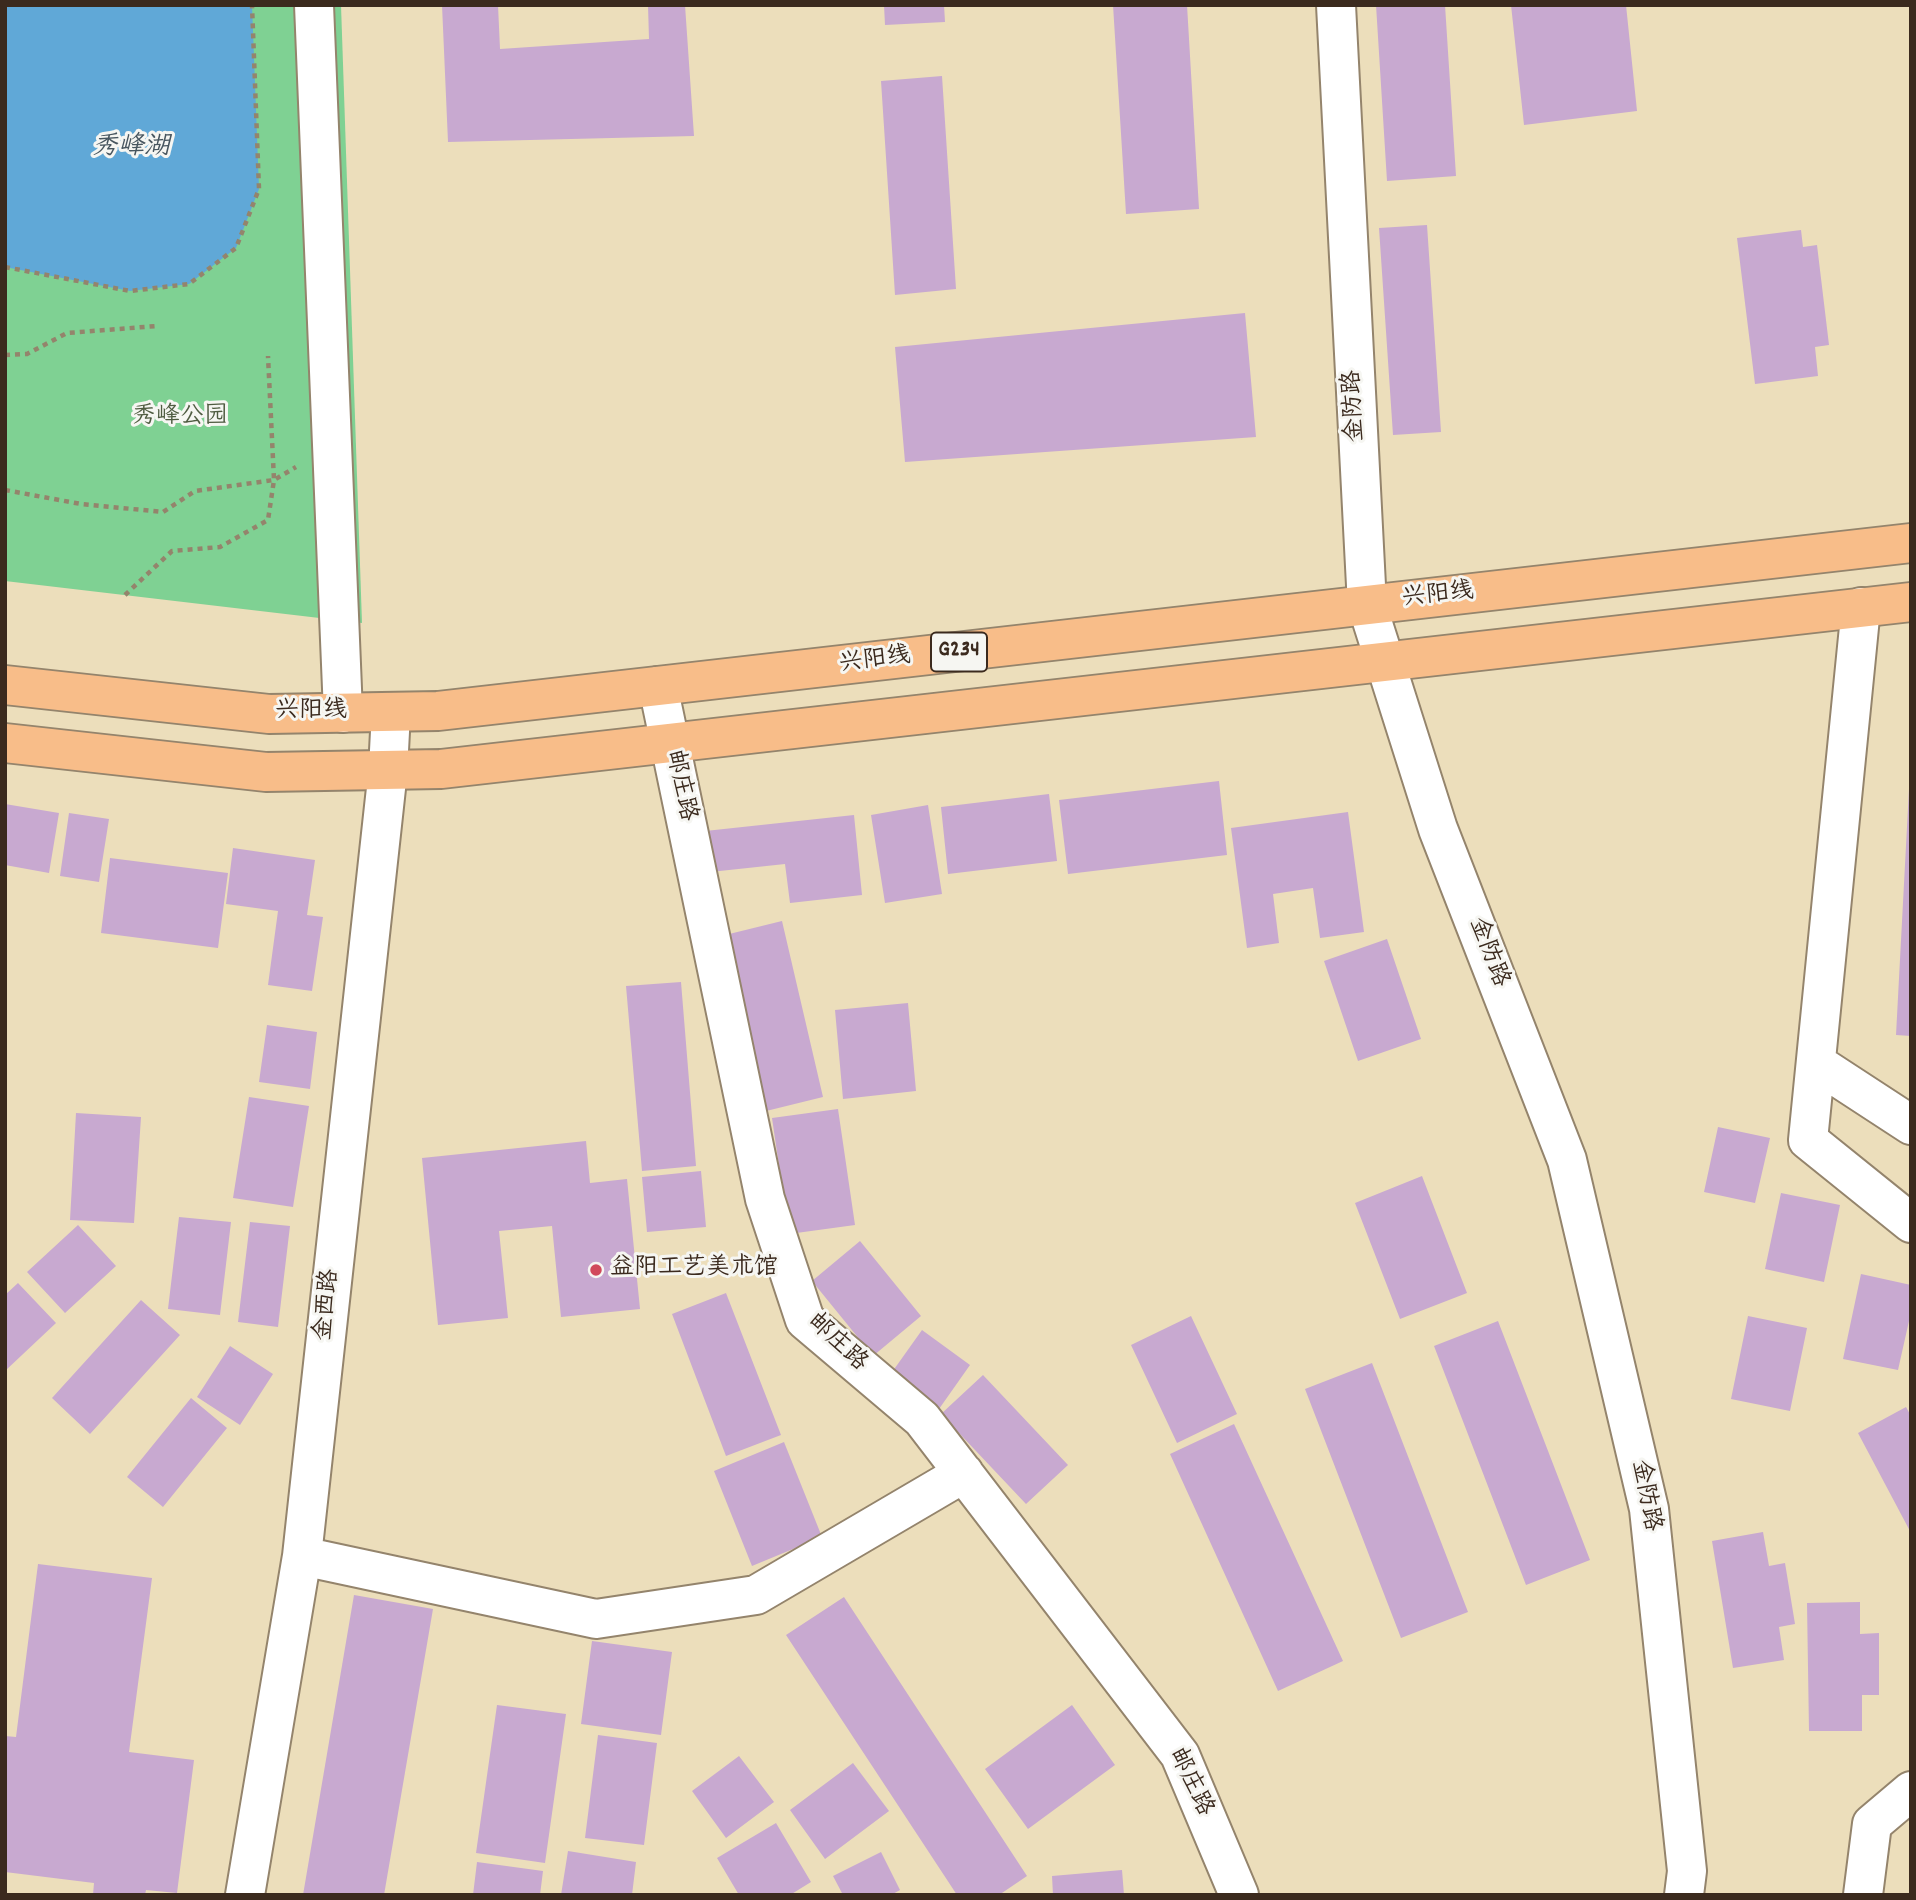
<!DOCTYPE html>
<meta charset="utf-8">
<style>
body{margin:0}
#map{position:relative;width:1916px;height:1900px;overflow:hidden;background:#ecdebb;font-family:Dekko,sans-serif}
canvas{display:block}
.frame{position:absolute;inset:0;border:7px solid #3b2a1e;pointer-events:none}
</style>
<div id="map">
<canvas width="1916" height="1900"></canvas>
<div class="frame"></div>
</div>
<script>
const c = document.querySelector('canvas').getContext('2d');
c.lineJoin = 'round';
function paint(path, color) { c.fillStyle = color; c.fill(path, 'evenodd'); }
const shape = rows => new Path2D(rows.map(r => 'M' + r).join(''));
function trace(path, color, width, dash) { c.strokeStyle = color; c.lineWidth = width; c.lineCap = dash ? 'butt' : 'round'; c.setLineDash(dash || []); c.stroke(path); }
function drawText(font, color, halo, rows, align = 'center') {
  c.font = font + ' Dekko,"LXGW WenKai TC",sans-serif'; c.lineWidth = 6; c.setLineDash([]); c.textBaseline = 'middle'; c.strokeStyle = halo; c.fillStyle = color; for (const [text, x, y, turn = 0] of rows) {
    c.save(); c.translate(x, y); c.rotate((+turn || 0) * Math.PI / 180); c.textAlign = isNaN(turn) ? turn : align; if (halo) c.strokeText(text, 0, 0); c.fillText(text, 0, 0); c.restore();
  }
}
paint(shape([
 [5,5,341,5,362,623,5,581]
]), '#7fd193');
paint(shape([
 [5,5,252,5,259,189,236,248,189,284,130,291,5,267]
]), '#60a8d7');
paint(shape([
 [442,5,498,5,500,49,649,39,648,5,685,5,694,136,448,142],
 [884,5,944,5,945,22,885,25],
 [1113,5,1187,5,1199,209,1126,214],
 [1376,5,1445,5,1456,176,1387,181],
 [1511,5,1626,5,1637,111,1524,125],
 [942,76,956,289,895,295,881,81],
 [1427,225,1441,432,1393,435,1379,228],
 [1801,230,1803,247,1817,245,1829,345,1815,347,1818,376,1755,384,1737,238],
 [1245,313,1256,437,905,462,895,347],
 [1219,781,1227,855,1068,874,1059,800],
 [1909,789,1911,789,1911,1036,1896,1035],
 [1049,794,1057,861,948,874,941,807],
 [5,804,59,813,49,873,5,865],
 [928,805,942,894,885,903,871,815],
 [1348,812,1364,932,1320,938,1313,888,1273,894,1279,943,1247,948,1231,828],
 [69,813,109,819,99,882,60,876],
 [854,815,862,895,790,903,785,864,701,873,696,832],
 [233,848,315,860,307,915,323,917,312,991,268,985,278,911,226,904],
 [110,858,228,873,218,948,101,933],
 [782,921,823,1097,758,1113,717,937],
 [1387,939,1421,1039,1358,1061,1324,961],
 [681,982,696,1166,642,1171,626,986],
 [908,1003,916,1091,843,1099,835,1010],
 [267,1025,317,1032,310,1089,259,1082],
 [249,1097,309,1106,293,1207,233,1198],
 [838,1109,855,1225,789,1234,772,1118],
 [76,1113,141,1117,134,1223,70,1220],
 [1718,1127,1770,1138,1755,1203,1704,1192],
 [586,1141,590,1183,627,1179,640,1309,561,1317,552,1226,499,1231,508,1318,438,1325,422,1158],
 [701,1171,706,1227,647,1232,642,1177],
 [1422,1176,1467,1293,1400,1319,1355,1203],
 [1781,1193,1840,1205,1824,1282,1765,1269],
 [179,1217,231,1222,220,1315,168,1309],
 [250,1222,290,1226,278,1327,238,1322],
 [78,1225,116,1266,65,1313,27,1272],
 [860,1241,921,1316,873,1356,812,1281],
 [1861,1274,1911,1285,1911,1312,1898,1370,1843,1359],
 [18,1283,56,1323,5,1371,5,1295],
 [726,1293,781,1435,726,1456,672,1314],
 [141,1300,180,1335,90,1434,52,1398],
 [1191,1316,1237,1414,1177,1443,1131,1345],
 [1748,1316,1807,1328,1790,1411,1731,1399],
 [1498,1321,1590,1560,1526,1585,1434,1346],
 [922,1330,970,1365,939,1409,890,1375],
 [230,1346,273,1374,240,1425,197,1397],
 [1372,1363,1468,1612,1401,1638,1305,1389],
 [983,1375,1068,1465,1026,1504,941,1414],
 [191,1398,227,1428,163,1507,127,1477],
 [1906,1407,1911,1416,1911,1533,1858,1433],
 [1234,1424,1343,1661,1278,1691,1170,1454],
 [784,1442,822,1537,752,1566,714,1471],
 [1763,1532,1769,1566,1785,1563,1795,1624,1779,1627,1784,1660,1733,1668,1712,1541],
 [38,1564,152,1578,129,1752,194,1760,177,1893,146,1890,145,1895,93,1895,94,1883,5,1872,5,1736,16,1737],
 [354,1595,433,1609,384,1895,303,1895],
 [844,1597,1027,1876,999,1895,957,1895,786,1635],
 [1860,1602,1860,1634,1879,1633,1879,1695,1862,1695,1862,1731,1809,1731,1807,1603],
 [592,1641,672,1652,661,1735,581,1724],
 [497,1705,566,1714,545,1863,476,1853],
 [1072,1705,1115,1765,1028,1829,985,1769],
 [598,1735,657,1743,644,1845,585,1838],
 [739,1756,774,1802,726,1838,692,1791],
 [853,1763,889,1811,825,1859,790,1810],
 [776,1823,811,1882,790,1895,739,1895,717,1858],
 [568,1851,636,1862,632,1895,561,1895],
 [881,1852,900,1890,891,1895,843,1895,833,1876],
 [477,1862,543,1871,540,1895,473,1895],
 [1122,1870,1124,1895,1053,1895,1052,1876]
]), '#c8a9d0');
const minor = shape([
 [314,5,343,713],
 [1336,5,1367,605,1438,829,1567,1160,1649,1509,1687,1871,1684,1895],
 [1861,607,1808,1140,1911,1223],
 [658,686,765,1199,805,1320,922,1419,1180,1755,1239,1895],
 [1816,1063,1911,1125],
 [302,1556,596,1619,756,1595,964,1473],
 [245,1895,302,1556,388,770,391,712],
 [1863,1895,1872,1824,1911,1791]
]);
const highway = shape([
 [5,685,269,714,438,711,1911,543],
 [5,743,266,772,441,769,1911,602]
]);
trace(minor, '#94846c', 42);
trace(highway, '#94846c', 42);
trace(shape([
 [5,267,130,291,189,284,236,248,259,189,252,5],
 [5,355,27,354,67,333,157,326],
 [5,490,81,504,163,512,195,491,274,480,296,467],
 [125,595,172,551,220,547,268,520,274,480,268,356]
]), '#94846c', 4.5, [5, 5]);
trace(minor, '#fff', 38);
trace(highway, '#f8bd89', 38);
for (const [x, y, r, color] of [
 [596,1270,7,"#d1495b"]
]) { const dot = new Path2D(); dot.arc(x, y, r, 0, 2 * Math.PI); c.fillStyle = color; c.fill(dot); trace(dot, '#f6f6f2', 2.5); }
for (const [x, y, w] of [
 [959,652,56]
]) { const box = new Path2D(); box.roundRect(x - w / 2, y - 19.5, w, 39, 5); c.fillStyle = '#f6f6f2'; c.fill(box); trace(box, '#3b2a1e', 2); }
drawText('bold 23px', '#3b2a1e', null, [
 ["G234",959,652]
]);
drawText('24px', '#3b2a1e', '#f6f6f2', [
 ["金防路",1356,406,-93],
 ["兴阳线",1438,597,-6],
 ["兴阳线",875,662,-7],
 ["兴阳线",311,713],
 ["邮庄路",679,786,78],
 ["金防路",1487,953,69],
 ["金西路",329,1305,-84],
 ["邮庄路",836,1344,43],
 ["金防路",1644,1496,79],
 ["邮庄路",1189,1783,64]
]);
drawText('24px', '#4f5c41', '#f6f6f2', [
 ["秀峰公园",180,419]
]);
drawText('24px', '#3b2a1e', '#f6f6f2', [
 ["益阳工艺美术馆",610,1270]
], 'left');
drawText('italic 26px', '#48565f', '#f6f6f2', [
 ["秀峰湖",131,149]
]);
</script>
